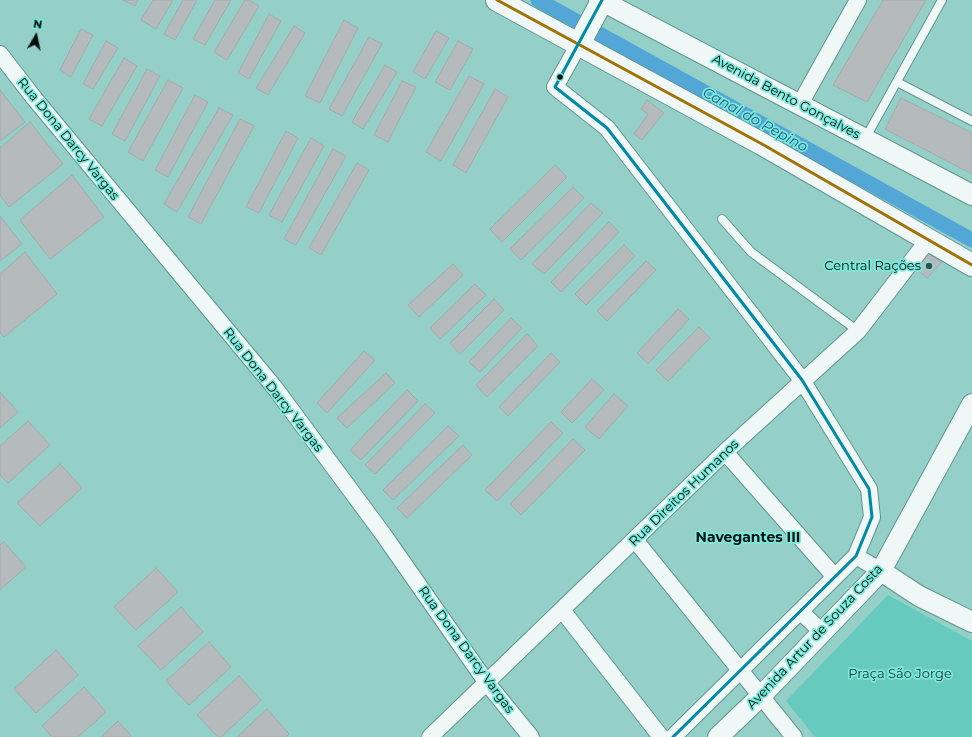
<!DOCTYPE html>
<meta charset="utf-8">
<style>
body{margin:0}
#map{position:relative;width:972px;height:737px;overflow:hidden;background:#94d0c8;font-family:Montserrat,sans-serif}
canvas{display:block}
.north{position:absolute;left:16px;top:16px;width:40px;height:40px;-webkit-text-stroke:3px #7be9db;paint-order:stroke;rotate:9deg;font-size:11px;font-weight:700;line-height:16px;text-align:center;color:#00100e}
.north::after{content:'';display:block;margin:auto;width:14px;height:18px;background:#00100e;clip-path:polygon(50% 0,100% 100%,50% 72%,0 100%)}
</style>
<div id="map">
<canvas width="972" height="737"></canvas>
<div class="north">N</div>
</div>
<script>
const c = document.querySelector('canvas').getContext('2d');
c.lineJoin = 'round';
function paint(path, color) { c.fillStyle = color; c.fill(path, 'evenodd'); }
const shape = rows => new Path2D(rows.map(r => 'M' + r).join(''));
function trace(path, color, width, dash) { c.strokeStyle = color; c.lineWidth = width; c.lineCap = dash ? 'butt' : 'round'; c.setLineDash(dash || []); c.stroke(path); }
function drawText(font, color, halo, rows, align = 'center') {
  c.font = font + ' Montserrat,sans-serif'; c.lineWidth = 3.5; c.setLineDash([]); c.textBaseline = 'middle'; c.strokeStyle = halo; c.fillStyle = color; for (const [text, x, y, turn = 0] of rows) {
    c.save(); c.translate(x, y); c.rotate((+turn || 0) * Math.PI / 180); c.textAlign = isNaN(turn) ? turn : align; if (halo) c.strokeText(text, 0, 0); c.fillText(text, 0, 0); c.restore();
  }
}
paint(shape([
 [888,595,972,641,972,737,815,737,786,701]
]), '#66cabf');
trace(shape([
 [538,0,972,240]
]), '#53a7d6', 15);
const building = shape([
 [123,0,138,0,135,6,123,0],
 [153,0,173,0,156,29,141,20,153,0],
 [183,0,197,0,175,40,164,34,183,0],
 [215,0,231,0,205,45,193,39,215,0],
 [245,0,249,0,259,6,227,60,214,52,245,0],
 [883,0,926,0,867,102,833,85,883,0],
 [269,14,281,21,249,79,238,73,269,14],
 [344,20,358,28,320,103,305,96,344,20],
 [294,26,305,33,268,95,256,88,294,26],
 [81,29,93,35,71,77,60,70,81,29],
 [436,31,449,38,425,79,413,72,436,31],
 [369,37,382,44,342,116,329,109,369,37],
 [106,41,118,48,93,89,83,84,106,41],
 [458,41,473,49,450,90,435,82,458,41],
 [124,58,137,66,102,126,89,119,124,58],
 [385,65,397,72,363,129,352,122,385,65],
 [147,69,160,76,125,141,112,134,147,69],
 [469,76,484,84,441,161,426,152,469,76],
 [168,80,183,88,143,161,128,152,168,80],
 [402,81,416,87,388,142,374,135,402,81],
 [495,89,508,97,466,173,453,165,495,89],
 [0,90,25,122,0,141,0,90],
 [195,95,208,102,168,177,155,170,195,95],
 [901,98,972,133,972,174,885,129,901,98],
 [647,100,664,113,642,140,634,134,648,114,641,109,647,100],
 [219,108,233,115,177,212,164,204,219,108],
 [240,119,254,126,201,224,188,217,240,119],
 [30,122,63,164,9,207,0,195,0,148,30,122],
 [286,131,298,138,259,213,246,207,286,131],
 [311,138,324,146,282,222,269,215,311,138],
 [333,149,346,156,296,245,284,239,333,149],
 [357,163,369,170,321,255,309,248,357,163],
 [555,165,567,177,502,242,490,229,555,165],
 [72,175,104,217,50,259,20,220,72,175],
 [573,187,584,198,521,260,510,249,573,187],
 [591,203,603,213,544,274,532,264,591,203],
 [0,216,22,244,0,261,0,216],
 [609,222,619,232,561,292,551,282,609,222],
 [624,245,635,256,586,305,575,294,624,245],
 [25,252,57,294,4,337,0,332,0,274,25,252],
 [928,254,942,262,927,278,916,269,928,254],
 [646,261,656,270,607,321,597,311,646,261],
 [453,264,463,275,419,317,408,305,453,264],
 [475,284,486,295,440,339,430,328,475,284],
 [494,299,504,310,460,354,450,343,494,299],
 [678,309,689,319,648,364,637,353,678,309],
 [511,318,522,328,480,372,469,362,511,318],
 [699,327,710,338,668,381,656,370,699,327],
 [527,334,538,346,487,397,476,385,527,334],
 [364,351,375,360,327,413,317,403,364,351],
 [551,353,560,362,508,416,499,407,551,353],
 [386,373,395,383,347,428,337,418,386,373],
 [592,379,604,390,572,423,561,412,592,379],
 [407,390,418,401,361,460,350,450,407,390],
 [0,392,18,412,0,428,0,392],
 [614,394,628,406,599,439,585,427,614,394],
 [425,404,435,413,375,474,365,465,425,404],
 [28,421,50,445,8,483,0,475,0,446,28,421],
 [551,422,563,433,497,501,485,490,551,422],
 [448,426,459,436,393,500,383,490,448,426],
 [573,439,585,450,521,515,510,504,573,439],
 [463,445,472,455,407,518,397,508,463,445],
 [60,464,82,488,40,526,17,503,60,464],
 [4,542,26,567,0,590,0,545,4,542],
 [156,568,178,592,136,630,114,607,156,568],
 [181,607,203,632,161,670,138,646,181,607],
 [209,642,231,667,189,705,166,681,209,642],
 [56,650,78,675,36,713,14,689,56,650],
 [239,676,261,700,221,737,218,737,197,715,239,676],
 [84,687,106,712,78,737,52,737,42,726,84,687],
 [267,709,289,734,286,737,237,737,267,709],
 [118,721,132,737,101,737,118,721]
]);
paint(building, '#b5bbbc');
trace(building, '#a1acac', 1);
const service = shape([
 [897,82,972,121],
 [865,139,942,0],
 [722,219,751,252,858,331]
]);
const minor = shape([
 [579,44,555,87,607,128,802,380,869,489,872,517,856,556,673,737],
 [0,54,34,98,275,388,383,534,487,683,531,737],
 [800,104,858,0],
 [725,452,835,577],
 [635,540,794,737],
 [856,556,881,571],
 [562,610,661,737],
 [801,612,822,632],
 [430,737,725,452,858,331,928,240]
]);
const tertiary = shape([
 [602,0,602,1,972,195],
 [881,571,919,596,972,622],
 [718,737,761,696,881,571,972,404]
]);
const secondary = shape([
 [497,0,762,144,972,265],
 [579,44,602,1,600,0]
]);
trace(service, '#60958f', 10);
trace(minor, '#60958f', 18);
trace(tertiary, '#60958f', 22);
trace(secondary, '#60958f', 24);
trace(service, '#eff8f7', 8);
trace(minor, '#eff8f7', 16);
trace(tertiary, '#eff8f7', 20);
trace(secondary, '#eff8f7', 22);
trace(shape([
 [497,0,762,144,972,265]
]), '#a17205', 3);
trace(shape([
 [602,0,555,87,607,128,802,380,869,489,872,517,856,556,673,737]
]), '#008aa8', 3);
for (const [x, y, r, color] of [
 [560,77,3.5,"#00100e"],
 [929,266,4,"#34534f"]
]) { const dot = new Path2D(); dot.arc(x, y, r, 0, 2 * Math.PI); c.fillStyle = color; c.fill(dot); trace(dot, '#7be9db', 1.5); }
drawText('13px', '#00100e', '#7be9db', [
 ["Avenida Bento Gonçalves",786,97,28],
 ["Rua Dona Darcy Vargas",68,139,51],
 ["Rua Dona Darcy Vargas",273,390,52],
 ["Rua Direitos Humanos",684,493,-44],
 ["Avenida Artur de Souza Costa",815,637,-47],
 ["Rua Dona Darcy Vargas",466,650,54]
]);
drawText('13px', '#00100e', '#7be9db', [
 ["Central Rações",921,266]
], 'right');
drawText('13px', '#17312e', '#7be9db', [
 ["Praça São Jorge",900,674]
]);
drawText('italic 14px', '#185a89', '#7be9db', [
 ["Canal do Pepino",755,120,29]
]);
drawText('bold 14px', '#00100e', '#7be9db', [
 ["Navegantes III",748,538]
]);
</script>
